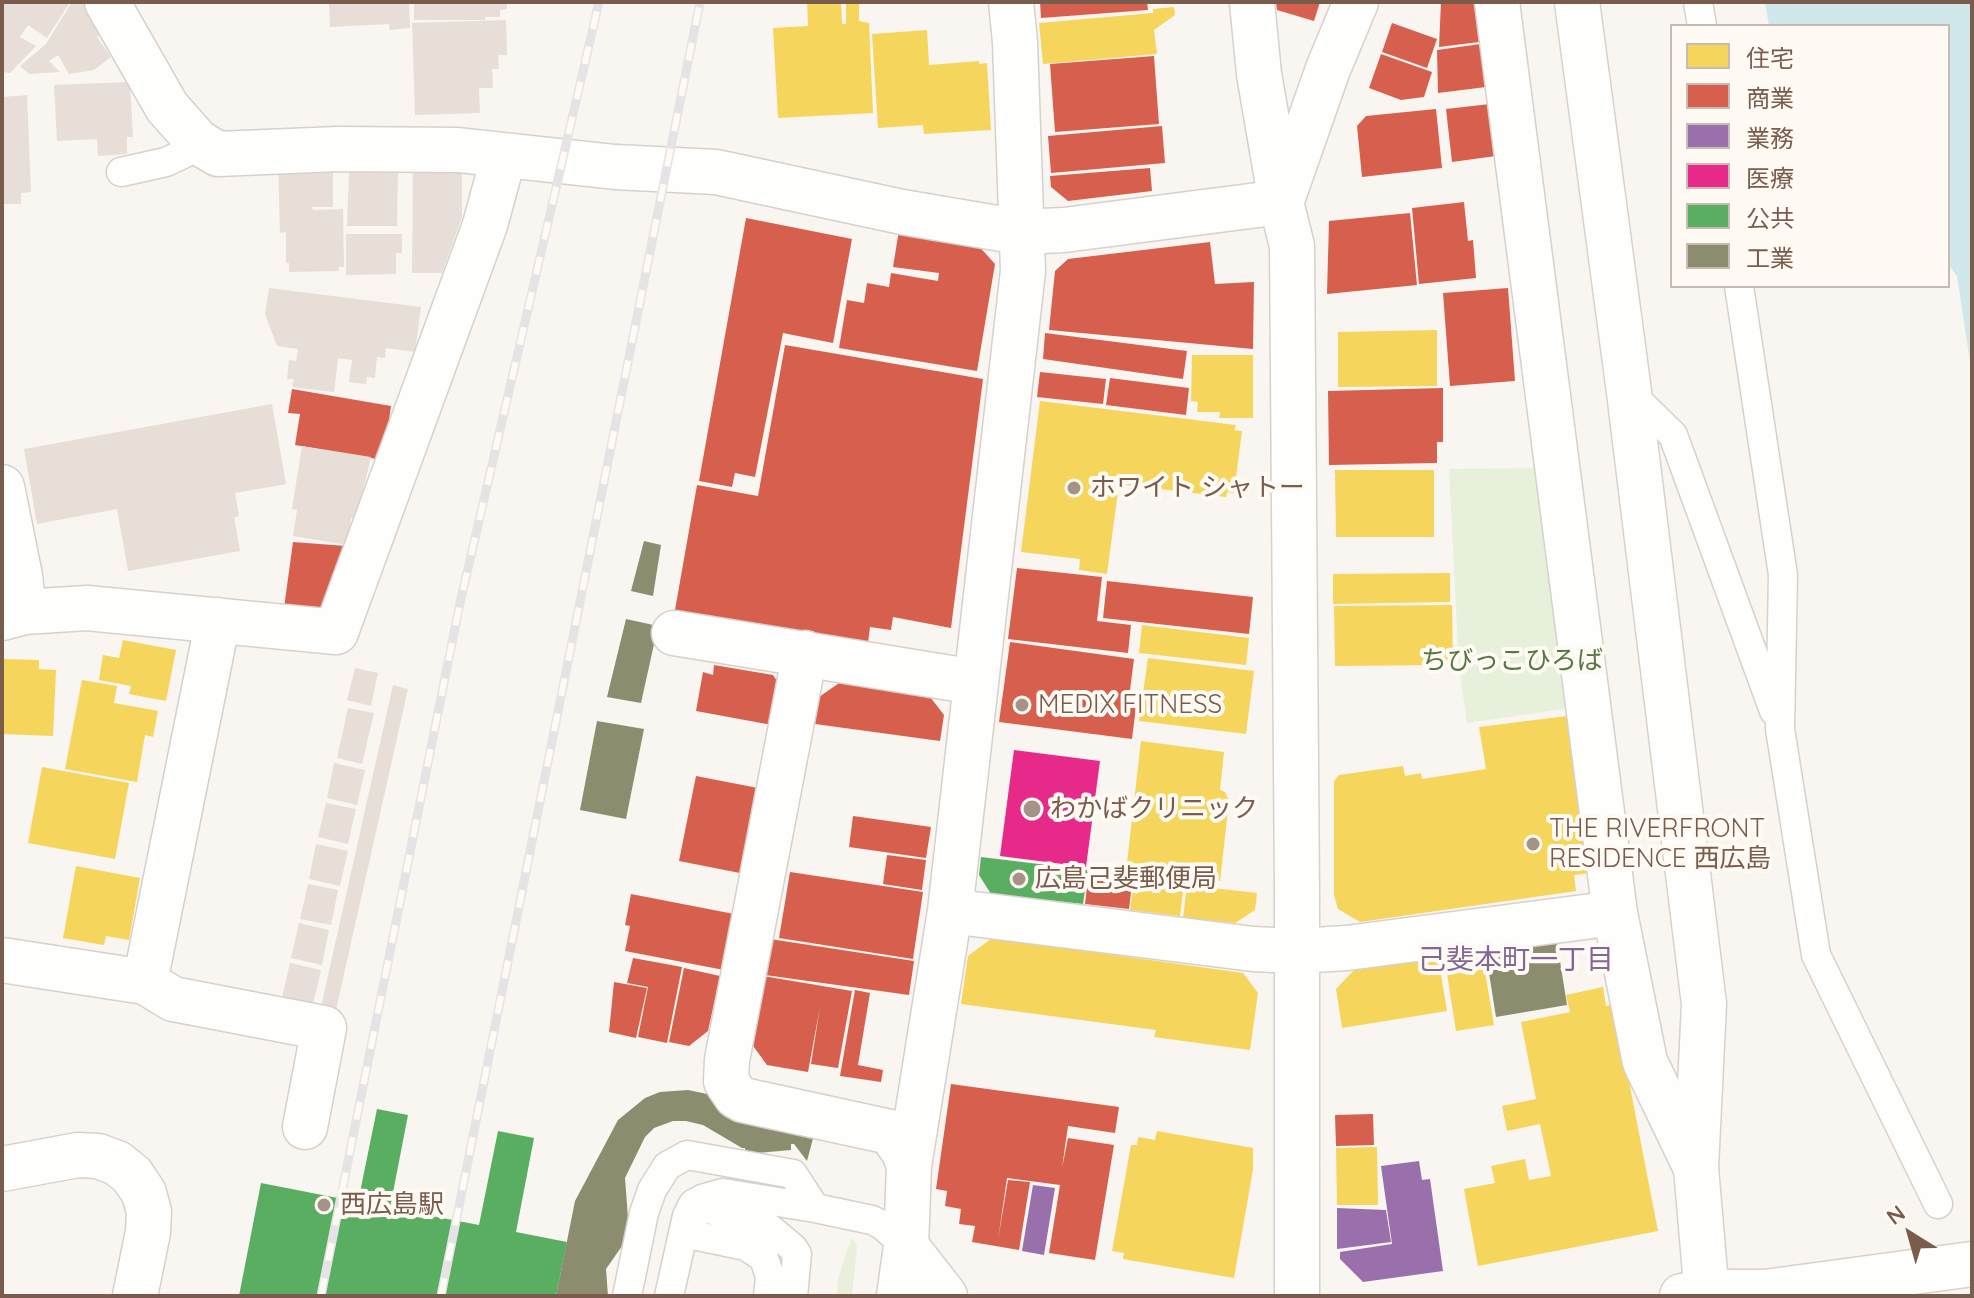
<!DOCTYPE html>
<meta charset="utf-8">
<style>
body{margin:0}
#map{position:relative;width:1974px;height:1298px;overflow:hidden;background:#f9f5f0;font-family:Quicksand,"Noto Sans JP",sans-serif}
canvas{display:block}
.frame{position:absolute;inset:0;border:4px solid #7a5c4d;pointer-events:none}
.legend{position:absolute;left:1670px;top:24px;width:280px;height:264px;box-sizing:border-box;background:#fffaf3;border:2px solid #cabbb1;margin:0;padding:10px 14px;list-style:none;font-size:24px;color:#7a5c4d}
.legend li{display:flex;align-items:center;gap:16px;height:40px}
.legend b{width:40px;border:2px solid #cabbb1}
.north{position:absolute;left:1870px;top:1194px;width:80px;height:80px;-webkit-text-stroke:6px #fffaf3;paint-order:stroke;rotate:323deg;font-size:22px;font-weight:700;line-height:32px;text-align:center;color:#7a5c4d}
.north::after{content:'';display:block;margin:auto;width:28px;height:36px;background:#7a5c4d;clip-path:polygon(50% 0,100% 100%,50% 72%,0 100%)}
</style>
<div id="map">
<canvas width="1974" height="1298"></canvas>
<div class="frame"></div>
<ul class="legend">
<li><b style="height:22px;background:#f6d55c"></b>住宅</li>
<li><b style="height:22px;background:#d6604d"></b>商業</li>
<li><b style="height:22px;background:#9970ab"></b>業務</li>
<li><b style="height:22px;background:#e7298a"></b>医療</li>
<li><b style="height:22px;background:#5aae61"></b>公共</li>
<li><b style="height:22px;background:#8c8c6e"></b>工業</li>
</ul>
<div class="north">N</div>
</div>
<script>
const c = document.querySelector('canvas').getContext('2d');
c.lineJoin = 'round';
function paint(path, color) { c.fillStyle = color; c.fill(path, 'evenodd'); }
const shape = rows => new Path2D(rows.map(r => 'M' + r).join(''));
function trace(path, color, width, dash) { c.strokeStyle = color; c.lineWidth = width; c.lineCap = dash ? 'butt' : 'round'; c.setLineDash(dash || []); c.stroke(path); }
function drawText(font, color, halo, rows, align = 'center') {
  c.font = font + ' Quicksand,"Noto Sans JP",sans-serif'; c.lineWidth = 8; c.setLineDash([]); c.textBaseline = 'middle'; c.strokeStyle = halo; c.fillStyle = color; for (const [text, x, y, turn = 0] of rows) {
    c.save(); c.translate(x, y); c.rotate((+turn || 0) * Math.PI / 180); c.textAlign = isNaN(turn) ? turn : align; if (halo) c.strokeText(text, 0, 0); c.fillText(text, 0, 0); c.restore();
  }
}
paint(shape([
 [1537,468,1570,708,1467,723,1459,666,1449,469],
 [851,1239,855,1241,857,1247,852,1296,837,1296,838,1279]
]), '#e7f0db');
paint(shape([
 [1765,2,1972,2,1972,375,1957,276,1948,264,1948,26,1769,26]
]), '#d0e8ea');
paint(shape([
 [807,2,841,2,842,24,846,24,846,4,859,3,859,21,869,23,873,113,778,118,773,28,808,26],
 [1174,7,1175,15,1154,30,1157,54,1043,64,1039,23,1153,13,1153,9],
 [927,30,929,65,979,61,979,64,987,63,991,130,924,134,923,125,878,128,872,34],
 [1437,330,1437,386,1338,387,1338,332],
 [1192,355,1253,355,1253,418,1219,418,1220,412,1197,412,1198,402,1191,401],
 [1040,401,1236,425,1234,430,1242,431,1234,493,1227,492,1226,497,1119,484,1107,574,1079,570,1080,559,1021,552],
 [1335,470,1434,470,1434,537,1336,537],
 [1450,573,1450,602,1333,604,1333,574],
 [1452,605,1453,665,1335,666,1334,606],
 [1142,625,1249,638,1246,665,1139,653],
 [123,640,176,650,166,701,129,694,131,686,99,680,103,655,119,658],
 [1148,658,1254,671,1246,734,1139,721],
 [4,659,39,660,39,669,56,670,53,736,2,734],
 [82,680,117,686,114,703,158,711,153,737,145,735,137,782,65,769],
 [1567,716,1589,873,1574,875,1576,891,1360,922,1338,909,1334,895,1334,781,1339,775,1403,766,1405,776,1421,773,1422,779,1486,769,1479,727],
 [1141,741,1224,752,1220,790,1225,792,1229,801,1220,881,1126,871],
 [42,767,129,783,115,859,28,843],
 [76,866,140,878,129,940,106,936,104,945,63,938],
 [1135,877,1184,883,1180,916,1130,910],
 [1187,885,1257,893,1255,910,1235,923,1183,918],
 [992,938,1243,973,1258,993,1250,1050,1154,1037,1156,1030,961,1004,968,956],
 [1481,948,1494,1025,1456,1031,1444,955],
 [1438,956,1447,1011,1342,1028,1336,989,1354,970],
 [1603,987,1606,1006,1614,1004,1658,1231,1478,1266,1464,1189,1495,1183,1491,1166,1525,1159,1529,1180,1551,1176,1540,1124,1507,1131,1502,1106,1536,1099,1521,1022,1570,1012,1566,995],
 [1157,1131,1253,1148,1253,1170,1234,1278,1123,1259,1124,1253,1112,1251,1131,1145,1137,1145,1138,1137,1155,1140],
 [1377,1147,1378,1205,1337,1205,1336,1148]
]), '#f6d55c');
paint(shape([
 [1040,2,1147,2,1148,10,1041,18],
 [1276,2,1320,2,1314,21,1277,10],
 [1441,2,1474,2,1479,42,1439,47],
 [1392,23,1437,39,1427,68,1382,52],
 [1481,44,1486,87,1438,93,1437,50],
 [1381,54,1432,72,1424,97,1401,100,1369,88],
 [1154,56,1159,124,1055,132,1050,64],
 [1490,104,1496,156,1452,162,1446,109],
 [1436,109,1442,168,1362,177,1357,126,1366,116],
 [1162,126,1165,163,1051,173,1048,136],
 [1150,168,1152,191,1068,201,1051,187,1050,176],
 [1464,202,1468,241,1473,240,1476,278,1419,284,1412,208],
 [1410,213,1417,285,1327,294,1329,221],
 [746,218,852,239,833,343,783,333,755,477,735,473,732,487,699,481],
 [899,230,976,243,995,264,977,371,839,348,847,300,864,303,867,283,889,287,891,273,938,281,939,273,893,267],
 [1210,242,1215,284,1254,282,1253,349,1049,330,1055,271,1068,259],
 [1508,288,1515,381,1450,386,1443,293],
 [1045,333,1187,351,1183,379,1043,359],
 [785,345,983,379,951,628,893,617,891,630,870,627,868,643,675,610,697,485,758,496],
 [1040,372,1106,379,1103,404,1037,397],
 [1110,378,1189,388,1186,415,1106,405],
 [1443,388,1443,442,1437,442,1437,463,1329,465,1328,391],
 [292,389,391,406,387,434,377,459,295,445,300,414,288,413],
 [293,542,346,546,323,611,284,608],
 [1017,568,1102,577,1097,621,1131,625,1128,653,1008,639],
 [1107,581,1253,597,1249,634,1103,618],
 [1010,642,1134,659,1129,698,1137,699,1132,739,999,722],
 [714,665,773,675,779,684,772,725,696,711,703,672,713,675],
 [842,681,927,693,944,715,940,741,815,724,819,697],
 [696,776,758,788,740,873,679,861],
 [853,816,931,827,926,858,849,847],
 [887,855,926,860,922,890,883,884],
 [1089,870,1133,875,1129,909,1085,904],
 [790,872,923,892,913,959,779,938],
 [631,894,734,914,724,970,625,951,630,926,625,925],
 [770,939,914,961,909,995,765,975],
 [633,958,682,967,667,1043,638,1037,648,987,627,983],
 [684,968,720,976,708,1031,689,1046,669,1042],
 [763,976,852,991,838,1068,811,1064,820,1007,808,1072,767,1065,751,1043],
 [614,982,647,988,636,1038,609,1032],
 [855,990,870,993,858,1065,883,1070,881,1082,840,1076],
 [951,1084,1119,1107,1115,1133,1068,1126,1062,1168,1068,1138,1114,1145,1095,1260,1049,1253,1060,1185,1007,1178,998,1240,1008,1180,1030,1182,1019,1250,972,1242,975,1226,959,1224,961,1209,945,1206,947,1191,936,1189],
 [1373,1114,1374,1145,1336,1146,1335,1115]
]), '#d6604d');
paint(shape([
 [1419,1161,1422,1180,1430,1179,1443,1271,1363,1282,1340,1259,1340,1252,1392,1244,1381,1166],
 [1033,1185,1055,1188,1044,1255,1022,1251],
 [1337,1208,1386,1210,1391,1242,1337,1249]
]), '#9970ab');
paint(shape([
 [1014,750,1100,761,1086,867,1000,856]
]), '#e7298a');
paint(shape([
 [981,857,1088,870,1083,904,991,894,979,875],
 [377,1109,408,1115,390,1208,479,1225,498,1131,534,1138,516,1232,567,1242,556,1296,239,1296,261,1183,358,1202]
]), '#5aae61');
paint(shape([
 [644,541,661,545,653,596,631,591],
 [626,619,658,626,641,703,607,697],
 [597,721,644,729,626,819,580,810],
 [1556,936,1567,1005,1496,1017,1485,948],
 [688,1090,712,1095,815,1131,807,1161,794,1144,791,1144,791,1150,746,1154,745,1148,742,1148,703,1125,686,1121,673,1121,654,1128,645,1137,625,1178,630,1245,622,1246,606,1269,608,1296,556,1296,575,1201,618,1120,645,1098,660,1092]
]), '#8c8c6e');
paint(shape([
 [2,2,70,2,47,38,28,25,20,37,36,46,10,73,2,72],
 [72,2,92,2,109,28,97,37,111,57,94,70,69,74,58,55,49,61,60,72,29,74,20,66,46,44],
 [329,2,409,2,410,28,390,30,389,24,330,27],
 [414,2,507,2,507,9,500,10,500,17,485,17,485,20,414,20],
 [506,20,507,55,498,55,499,69,492,69,493,88,479,88,480,113,415,115,412,23],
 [130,82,133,137,127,137,127,154,98,156,97,139,57,141,54,85],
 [27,95,31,192,21,193,21,204,2,204,2,97],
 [333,161,333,207,312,207,313,210,343,209,344,267,339,267,339,271,289,272,289,263,286,263,286,232,280,233,278,162],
 [413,161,462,161,462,217,442,273,412,273],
 [349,172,398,172,397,226,347,226],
 [346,234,402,234,402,253,396,253,396,274,346,275],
 [269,288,421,307,415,352,386,348,385,358,377,357,375,378,367,377,366,384,349,382,352,360,338,358,334,392,292,387,294,379,287,379,289,360,296,361,298,349,277,346,265,314],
 [272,404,286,484,235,493,239,516,234,517,240,551,128,571,117,509,37,524,24,449],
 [302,446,371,457,356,519,351,518,347,545,293,536,297,510,292,509],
 [355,668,378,673,371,706,347,700],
 [393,685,408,689,336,1010,321,1007],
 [348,708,374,713,362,764,337,758],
 [334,763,365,770,357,805,327,798],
 [326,803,356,809,348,844,318,837],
 [316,844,348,851,340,886,309,879],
 [308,884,338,890,331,925,300,919],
 [299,923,329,930,322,965,291,958],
 [290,963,321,970,313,1004,282,998]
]), '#e6ded7');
const lane = shape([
 [1698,2,1702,26],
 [121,172,166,162,185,153,198,142],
 [1739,286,1783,575,1780,729,1816,955,1938,1204],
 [1629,392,1673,435,1774,711],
 [688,1216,706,1208,769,1228,793,1248,797,1254,793,1296],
 [683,1233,746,1246,764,1258,770,1277,768,1296],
 [627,1296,644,1213,652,1190,667,1166,687,1155,793,1174,815,1208,872,1220,882,1225,906,1246],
 [669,1296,687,1216,693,1204,702,1199,723,1193,815,1208]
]);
const street = shape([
 [107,2,167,107,198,142,218,154,338,149,458,150,615,167,716,172,902,212,1020,232,1064,230,1281,202],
 [1252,2,1259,74,1281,202,1292,246,1297,893,1297,1296],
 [1497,2,1615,913,1645,1062,1696,1168],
 [1282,200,1328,69,1356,2],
 [2,487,20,576,24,612],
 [2,618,24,612,87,608,336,632,485,225,504,155],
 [674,633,975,682],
 [805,653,727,1060,726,1081,736,1096,743,1100,890,1132,904,1152,909,1166],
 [950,911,1253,949,1297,951,1347,948,1615,913],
 [2,960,145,982,173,999,324,1028,305,1127],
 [145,982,218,620],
 [2,1169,78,1155,98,1156,117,1163,132,1175,144,1193,149,1212,148,1232,135,1296],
 [906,1246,945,1296],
 [899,1296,906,1246,909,1166,950,911,1023,271,1015,42,1011,2]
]);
const secondary = shape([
 [1577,2,1629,392,1704,1004,1696,1168,1707,1296],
 [1682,1296,1706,1292,1765,1292,1972,1264]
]);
trace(lane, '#d7d1cb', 31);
trace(street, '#d7d1cb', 47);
trace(secondary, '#d9d2cb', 47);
trace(lane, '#fefefd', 28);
trace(street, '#fefefd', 44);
trace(secondary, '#fefefd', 44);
trace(shape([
 [1957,1296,1972,1294]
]), '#e6e3e7', 2);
const rail = shape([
 [321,1296,460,603,599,2],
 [441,1296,700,2]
]);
trace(rail, '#e6e3e7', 9);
trace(rail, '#fffaf3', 6, [18]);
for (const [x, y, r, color] of [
 [1074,488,8,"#a69286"],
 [1022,705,8,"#a69286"],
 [1032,809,10,"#a69286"],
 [1533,844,8,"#a69286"],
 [1019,879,8,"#a69286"],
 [324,1205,8,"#a69286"]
]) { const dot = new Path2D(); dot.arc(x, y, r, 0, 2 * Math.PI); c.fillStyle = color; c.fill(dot); trace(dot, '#fffaf3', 3); }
drawText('26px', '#7a5c4d', '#fffaf3', [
 ["ホワイト シャトー",1090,488],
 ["MEDIX FITNESS",1038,705],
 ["わかばクリニック",1050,809],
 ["THE RIVERFRONT",1549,829],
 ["RESIDENCE 西広島",1549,859],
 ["広島己斐郵便局",1035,879],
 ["西広島駅",340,1205]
], 'left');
drawText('26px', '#537a41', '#fffaf3', [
 ["ちびっこひろば",1512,661]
]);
drawText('28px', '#846695', '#fffaf3', [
 ["己斐本町一丁目",1516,961]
]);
</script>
